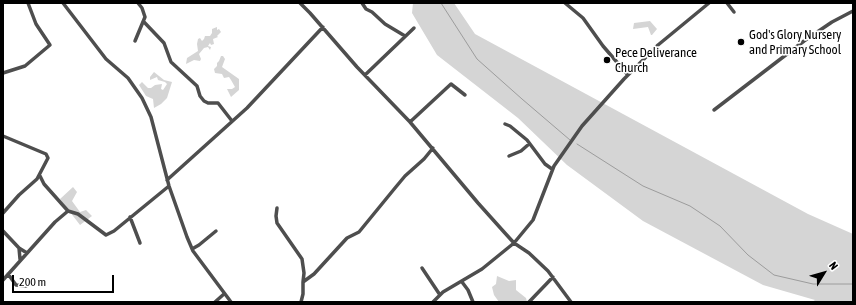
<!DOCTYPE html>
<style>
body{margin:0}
#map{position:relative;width:856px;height:305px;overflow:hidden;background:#fff;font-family:"Asap Condensed",sans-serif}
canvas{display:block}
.frame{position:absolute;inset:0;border:4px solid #000;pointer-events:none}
.north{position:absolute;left:804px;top:253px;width:40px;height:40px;-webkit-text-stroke:3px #fff;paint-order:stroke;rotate:53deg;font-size:11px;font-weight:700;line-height:16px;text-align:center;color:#000}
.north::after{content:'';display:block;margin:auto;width:14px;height:18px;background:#000;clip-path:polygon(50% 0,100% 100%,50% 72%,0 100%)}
.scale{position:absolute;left:12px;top:275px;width:102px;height:18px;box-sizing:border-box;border:2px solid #000;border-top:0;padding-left:5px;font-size:12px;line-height:14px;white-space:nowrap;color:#000;-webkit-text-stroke:3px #fff;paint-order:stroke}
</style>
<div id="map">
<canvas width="856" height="305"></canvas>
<div class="frame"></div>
<div class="north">N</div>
<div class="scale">200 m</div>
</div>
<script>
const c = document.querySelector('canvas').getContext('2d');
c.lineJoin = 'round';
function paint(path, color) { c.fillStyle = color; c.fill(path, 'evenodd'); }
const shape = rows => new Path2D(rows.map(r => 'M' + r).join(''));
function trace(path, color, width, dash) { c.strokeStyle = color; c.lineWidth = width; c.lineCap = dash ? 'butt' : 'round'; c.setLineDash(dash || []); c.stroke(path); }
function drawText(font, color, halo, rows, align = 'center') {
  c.font = font + ' "Asap Condensed",sans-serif'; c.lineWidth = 3.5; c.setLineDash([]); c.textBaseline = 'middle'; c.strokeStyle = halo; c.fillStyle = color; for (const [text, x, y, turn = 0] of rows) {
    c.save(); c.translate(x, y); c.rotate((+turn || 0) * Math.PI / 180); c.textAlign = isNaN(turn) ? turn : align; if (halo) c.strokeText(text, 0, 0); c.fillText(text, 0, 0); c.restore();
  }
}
paint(shape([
 [413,3,454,3,475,34,808,214,853,234,853,302,812,302,815,300,763,285,643,221,567,165,518,118,437,55,412,13],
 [650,21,657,29,652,35,651,35,648,27,633,29,634,23],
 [217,27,217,30,219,29,221,32,217,36,218,37,213,39,214,44,211,45,210,43,208,46,211,47,210,50,208,47,204,48,199,54,201,59,200,61,194,60,186,64,187,58,198,51,197,44,198,39,200,38,202,41,204,39,205,36,210,36,212,33,212,29],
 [221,56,223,56,225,59,222,67,239,79,239,90,231,97,227,89,232,89,235,87,231,80,229,77,224,78,222,74,215,73,214,69,217,66,217,63,219,61],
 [154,72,164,80,172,82,167,98,161,104,154,108,153,99,146,96,139,85,142,82,148,88,151,88,155,85,162,84,161,89,163,90,167,84,165,82,158,80,157,77,150,80,150,77],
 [73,187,77,192,72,201,80,212,86,210,92,216,80,225,60,199],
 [497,276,509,281,516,280,516,290,526,298,527,302,499,302,494,295,492,287,496,284]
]), '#d5d5d5');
trace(shape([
 [441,3,477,59,522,99,570,140],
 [577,144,643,186,690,206,720,226,748,255,774,275,813,284,853,284]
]), '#9c9c9c', 1);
trace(shape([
 [63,3,106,59,128,78,142,98,151,117,169,186,187,237,193,251,231,302],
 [300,3,310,13,357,67,410,122,478,203,504,232,514,243,529,253,548,271,571,302],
 [362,3,366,9,372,12,385,24,405,36],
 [565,3,583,18,603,46,628,75],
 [727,3,734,12],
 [144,22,164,43,171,62,197,86,200,96,204,101,208,103,218,103,232,121],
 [135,41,145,17,142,8,138,3],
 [3,73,25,66,50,45,36,24,28,3],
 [365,75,414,28],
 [714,110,804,41,832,22,853,11],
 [410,122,451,84,465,95],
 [505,124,510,126,527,140,545,164,552,169],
 [3,136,46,154,48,158,37,179,19,195,3,213],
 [509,156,521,151,529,144],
 [40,176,44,184,68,211,78,214,106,235,114,231,169,186],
 [167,180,247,108,323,27],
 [277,208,276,216,277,223,302,259,304,273,303,282],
 [130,217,140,243],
 [3,231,19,248,27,253],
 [19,248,20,259],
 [192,249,199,245,216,231],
 [422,268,440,295],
 [8,274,16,285,26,286],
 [3,280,55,222,68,211],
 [462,282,468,290,473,302],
 [215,302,224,294],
 [301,302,303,294,303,282,314,274,347,238,359,232,395,188,405,176,424,159,433,148],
 [433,302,443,292,482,269,514,243,533,220,554,166,582,126,624,79,658,45,709,3],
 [529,302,553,277]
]), '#4e4e4e', 3.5);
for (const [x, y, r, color] of [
 [741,42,4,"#000"],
 [607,60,4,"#000"]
]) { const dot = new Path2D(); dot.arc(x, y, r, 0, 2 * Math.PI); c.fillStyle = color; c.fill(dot); trace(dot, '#fff', 1.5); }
drawText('13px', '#000', '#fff', [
 ["God's Glory Nursery",749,35],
 ["and Primary School",749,50],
 ["Pece Deliverance",615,53],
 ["Church",615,68]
], 'left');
</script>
